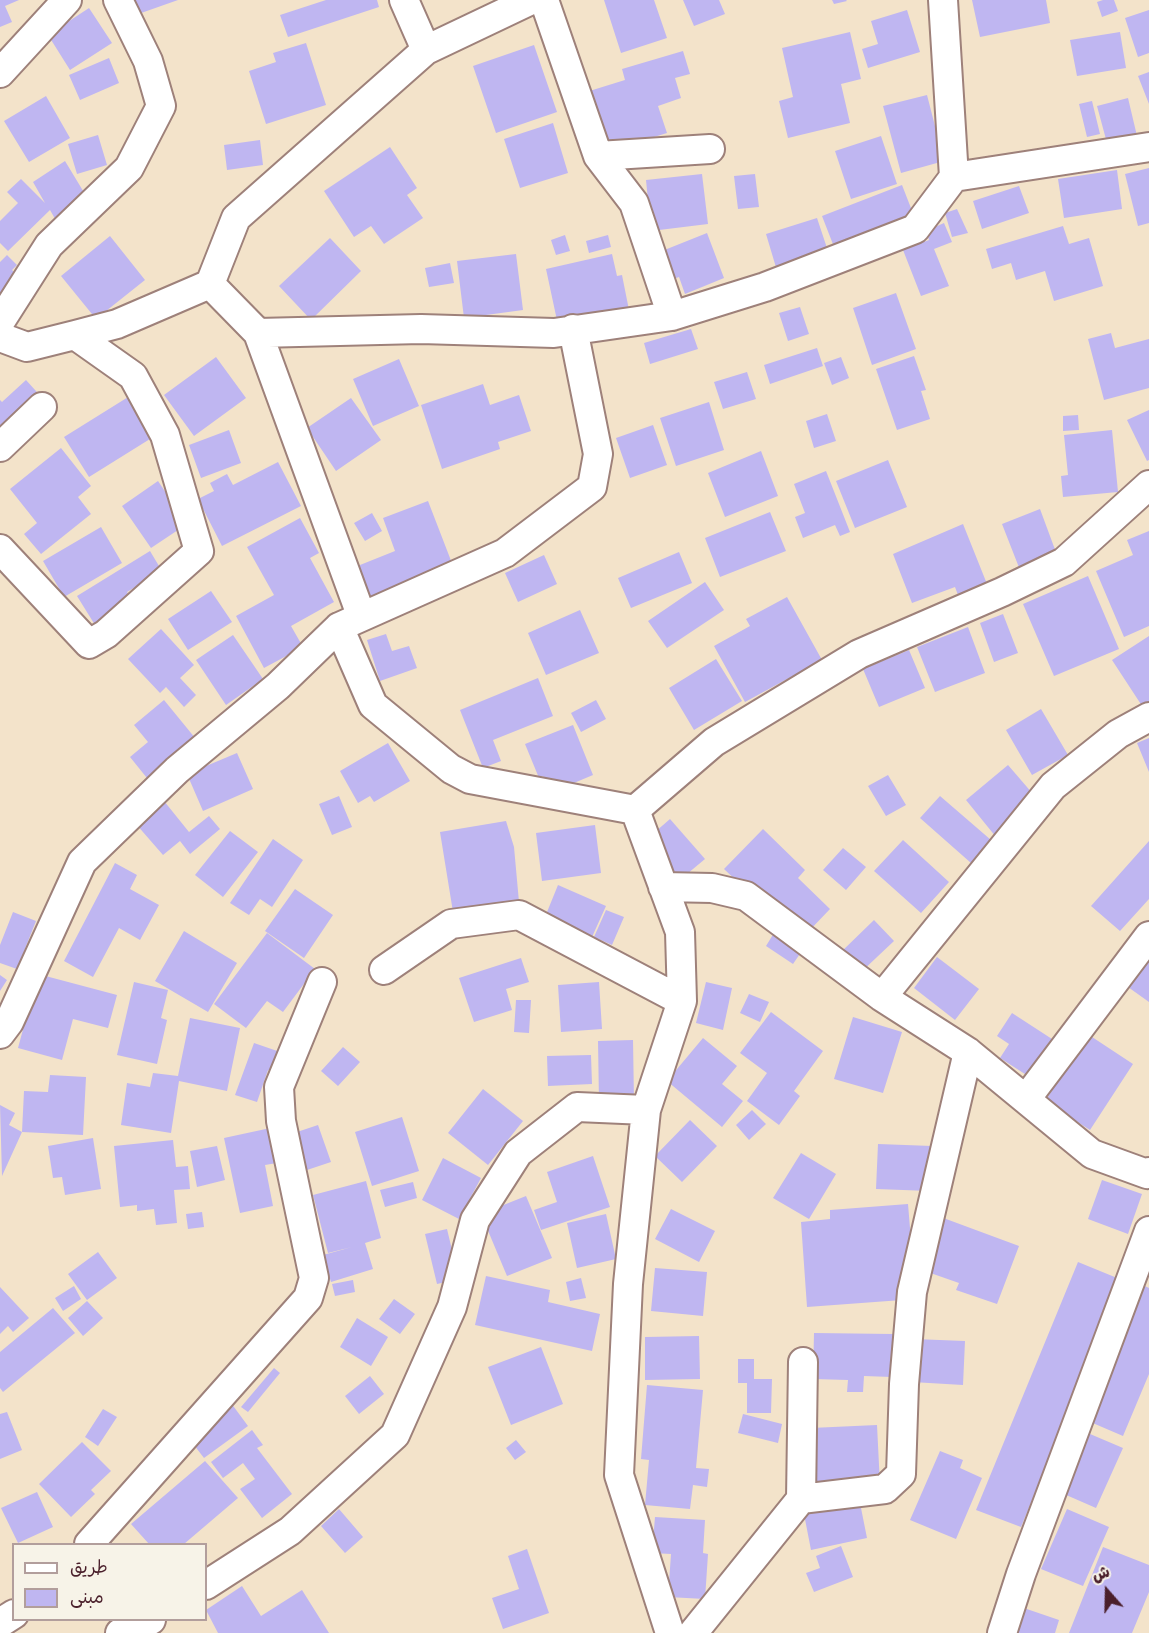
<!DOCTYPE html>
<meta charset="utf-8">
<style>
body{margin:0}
#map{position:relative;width:1149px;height:1633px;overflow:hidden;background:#f3e3ca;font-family:Caveat,"Playpen Sans Arabic",sans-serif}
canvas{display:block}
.legend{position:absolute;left:12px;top:1543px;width:195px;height:78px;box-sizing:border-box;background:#f7f3e8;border:2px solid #b29e9c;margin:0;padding:8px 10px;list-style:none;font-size:18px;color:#4a1f2b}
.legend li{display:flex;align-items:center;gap:12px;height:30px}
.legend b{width:30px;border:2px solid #b29e9c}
.north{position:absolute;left:1077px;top:1561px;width:60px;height:60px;-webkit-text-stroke:4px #f7f3e8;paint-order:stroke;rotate:340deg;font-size:16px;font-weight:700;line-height:24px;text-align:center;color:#4a1f2b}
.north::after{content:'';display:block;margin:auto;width:21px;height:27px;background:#4a1f2b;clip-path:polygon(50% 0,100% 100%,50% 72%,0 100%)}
</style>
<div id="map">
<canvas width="1149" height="1633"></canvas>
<ul class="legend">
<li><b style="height:8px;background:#fff"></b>طريق</li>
<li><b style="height:16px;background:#bfb6f1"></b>مبنى</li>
</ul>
<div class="north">ش</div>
</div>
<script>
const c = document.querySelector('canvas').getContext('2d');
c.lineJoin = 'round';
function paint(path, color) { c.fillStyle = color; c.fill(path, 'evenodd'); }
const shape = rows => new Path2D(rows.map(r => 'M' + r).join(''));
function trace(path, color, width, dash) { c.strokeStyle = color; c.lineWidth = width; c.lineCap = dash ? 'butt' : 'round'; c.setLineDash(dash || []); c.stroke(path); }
paint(shape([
 [0,0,19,0,5,6,12,22,0,27],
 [121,0,178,0,127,18],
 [326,0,377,0,379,7,288,37,280,15],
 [604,0,654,0,667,38,621,53],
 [683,0,719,0,725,14,694,26],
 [832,0,846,0,847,1,834,4],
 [972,0,1046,0,1050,23,980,37],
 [1103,0,1114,0,1118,11,1102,17,1097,2],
 [89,8,112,43,70,70,48,35],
 [907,10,920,52,868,68,862,49,878,44,871,21],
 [1149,10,1149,53,1138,57,1125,18],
 [850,32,861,79,841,84,850,123,788,138,779,101,793,97,782,48],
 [1120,32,1126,68,1077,76,1070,40],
 [306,43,326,105,266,124,249,71,276,62,273,53],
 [534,45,557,112,496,133,473,66],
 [683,51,690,74,675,78,681,98,658,106,667,133,602,153,583,93,625,80,622,69],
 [109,58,119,83,80,100,69,75],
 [1149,72,1149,104,1138,76],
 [927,95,944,161,901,173,883,106],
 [46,96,70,138,29,162,4,121],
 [1128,98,1137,136,1107,143,1097,106],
 [1092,101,1100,134,1087,137,1079,104],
 [553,123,568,173,520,188,504,139],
 [98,135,107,165,77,174,68,144],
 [881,136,897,184,851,199,835,151],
 [260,140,263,165,227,170,224,145],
 [390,147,417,188,407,195,423,218,384,244,371,226,354,237,324,191],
 [65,161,91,204,58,224,50,210,8,251,0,243,0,221,18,203,7,192,21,179,45,203,33,182],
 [1149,168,1149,223,1138,226,1125,174],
 [1117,170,1122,209,1064,218,1058,179],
 [702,174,708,224,651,231,646,180],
 [755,174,759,207,738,209,734,176],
 [902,185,916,221,836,252,822,216],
 [1019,186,1029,213,982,229,973,201],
 [957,209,968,233,952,237,945,213],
 [817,218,830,257,778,274,766,234],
 [944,223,952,242,934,249,949,286,921,296,903,250,929,240,926,231],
 [1063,226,1069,244,1089,238,1103,286,1054,301,1045,271,1016,280,1011,263,992,269,986,249],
 [707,233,724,278,685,294,679,277,668,281,657,253],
 [565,235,570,251,556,255,551,240],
 [608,235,611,247,589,253,586,241],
 [110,236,145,280,96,319,61,276],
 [330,238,361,271,311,320,279,286],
 [516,254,523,310,464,318,457,261],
 [612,254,617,276,622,275,629,310,558,325,546,269],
 [7,255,17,265,12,270,24,282,0,301,0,262],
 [450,263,454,283,429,287,425,268],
 [896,293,916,349,872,365,853,308],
 [800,307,809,334,788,341,779,313],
 [691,329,698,349,650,364,644,343],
 [1111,333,1115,348,1149,339,1149,388,1104,400,1088,339],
 [817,348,823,366,770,384,764,365],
 [914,356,926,390,921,391,930,419,897,430,876,369],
 [216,357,246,398,194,436,164,395],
 [841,357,849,378,832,385,824,363],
 [399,359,419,406,373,426,353,379],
 [747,372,756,399,723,409,714,382],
 [26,380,45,401,0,442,0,400,2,402],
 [483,384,490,405,519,395,531,431,498,442,500,449,442,469,421,405],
 [133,394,158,434,89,477,64,437],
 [351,398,381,440,336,471,307,428],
 [709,402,724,450,676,466,660,418],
 [1149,410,1149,460,1147,461,1127,420],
 [827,414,836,441,814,448,806,421],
 [1078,415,1079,430,1063,431,1063,416],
 [653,425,667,465,630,478,616,438],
 [229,430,241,463,201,478,189,445],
 [1112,430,1118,492,1063,497,1061,476,1068,475,1064,435],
 [61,448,91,486,78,497,91,514,41,554,24,534,37,523,10,489],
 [761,451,778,496,725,517,708,473],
 [888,460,907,507,855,528,836,481],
 [278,462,301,506,222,546,198,499,214,491,210,483,227,474,233,485],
 [826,471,850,532,840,536,835,525,803,538,795,517,805,513,794,484],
 [158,481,187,524,151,548,122,506],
 [428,501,455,571,364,606,350,569,395,551,383,518],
 [1040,509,1057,555,1020,570,1002,524],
 [770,512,786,551,720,577,705,538],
 [372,513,382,531,365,541,354,523],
 [300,518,319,553,310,558,334,602,291,626,303,647,264,668,236,616,274,595,247,547],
 [963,524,987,584,958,595,955,587,912,603,893,554],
 [101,527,122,563,64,597,43,561],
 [1149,531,1149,626,1124,637,1096,571,1133,555,1127,540],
 [150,551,162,571,127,592,133,601,95,625,77,596],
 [679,552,692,583,631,608,618,578],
 [544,555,557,584,518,602,505,573],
 [1088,576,1119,649,1054,676,1023,604],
 [705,582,724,610,667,648,648,621],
 [211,591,232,622,188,650,168,619],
 [787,597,822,660,745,702,714,646,750,626,746,619],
 [580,610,599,653,546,675,528,633],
 [1003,614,1018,653,994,662,980,623],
 [968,627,985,673,935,692,917,647],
 [161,629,194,665,180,678,196,695,184,707,166,687,160,693,128,659],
 [386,634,392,651,409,646,417,668,380,681,367,640],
 [233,635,263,679,226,705,196,660],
 [1149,636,1149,710,1146,712,1112,660],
 [909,650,925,688,879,707,863,669],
 [716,659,742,701,694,730,669,688],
 [538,678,553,716,493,740,501,761,483,768,460,710],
 [164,700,200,744,151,783,130,757,148,742,134,725],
 [596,700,606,719,581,732,571,713],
 [1041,709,1068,755,1032,775,1006,730],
 [573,725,593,775,550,793,543,776,539,778,525,744],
 [1149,738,1149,772,1137,743],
 [388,743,410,781,374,802,370,796,358,803,340,771],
 [237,753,253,789,203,811,187,774],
 [1008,765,1039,801,996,837,966,800],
 [888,775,906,805,886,816,868,786],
 [339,796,352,827,332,835,319,804],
 [940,796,991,840,971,863,920,818],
 [164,801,189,832,209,816,220,829,190,854,180,841,163,855,136,824],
 [670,819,705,859,681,879,647,839],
 [506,821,514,847,519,902,453,912,440,832],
 [595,825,601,873,542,881,536,833],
 [763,829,805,870,798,878,830,909,808,932,771,897,763,906,724,869],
 [230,831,258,852,223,897,195,875],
 [273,839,303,860,272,907,260,899,249,915,230,903],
 [903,840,949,882,921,913,874,871],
 [1149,841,1149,899,1120,931,1091,906],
 [843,848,866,867,846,890,823,870],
 [115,863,137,875,130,889,159,905,140,940,119,928,93,977,64,961],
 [558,885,606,906,592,937,545,917],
 [295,889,333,915,304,958,265,931],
 [606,910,624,917,612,945,594,937],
 [13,912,36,921,17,969,0,963,0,945],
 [874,920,894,941,859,974,839,954],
 [777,928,806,945,793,964,766,946],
 [184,931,237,963,208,1012,155,981],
 [267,933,315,969,283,1012,267,1001,246,1028,214,1004],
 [1149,947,1149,1002,1121,982],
 [937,957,979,989,955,1020,914,988],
 [521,958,529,982,506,989,512,1010,474,1022,459,978],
 [38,974,117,995,108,1028,73,1019,62,1060,18,1048],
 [0,975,7,980,0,991],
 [134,982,168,990,161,1018,167,1020,157,1064,117,1055],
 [599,982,602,1029,561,1032,558,985],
 [706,982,732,988,723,1030,696,1023],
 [749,994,769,1002,760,1022,740,1013],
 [516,1000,531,1000,529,1033,514,1032],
 [771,1012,823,1051,794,1091,800,1096,779,1125,747,1101,767,1073,740,1053],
 [1012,1013,1052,1039,1028,1076,1000,1058,1009,1044,997,1036],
 [853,1017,902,1032,883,1093,834,1079],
 [190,1018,240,1028,227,1091,179,1081,171,1133,121,1125,127,1083,150,1087,153,1073,178,1076],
 [1089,1035,1133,1064,1090,1130,1045,1101],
 [703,1038,737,1066,722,1084,743,1101,722,1127,667,1081],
 [633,1040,634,1101,599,1102,598,1041],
 [254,1043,283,1053,277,1073,268,1070,257,1102,235,1095],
 [343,1047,360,1062,338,1086,321,1071],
 [591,1055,592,1084,548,1086,547,1056],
 [50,1075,86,1077,83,1135,22,1132,2,1176,0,1105,15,1113,9,1125,22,1132,24,1091,48,1092],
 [483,1089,523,1121,488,1165,448,1133],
 [752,1110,766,1124,749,1140,736,1125],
 [402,1117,419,1171,372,1186,355,1132],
 [690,1120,717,1146,682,1182,655,1156],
 [318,1125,331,1162,307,1170,294,1133],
 [275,1127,283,1162,265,1165,273,1206,240,1213,224,1138],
 [93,1138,101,1189,65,1195,62,1177,53,1178,48,1146],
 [173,1140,176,1167,188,1166,190,1189,174,1190,177,1223,156,1225,154,1209,137,1211,137,1205,120,1207,114,1146],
 [878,1144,932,1146,930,1191,876,1189],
 [217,1146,225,1180,197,1187,190,1151],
 [801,1153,836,1174,809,1219,773,1198],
 [593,1156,610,1207,541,1230,534,1210,557,1202,547,1172],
 [443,1158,481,1178,459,1219,422,1200],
 [1102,1180,1142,1194,1128,1234,1088,1219],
 [366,1181,381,1238,365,1243,373,1269,331,1282,323,1255,352,1247,328,1253,313,1195],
 [413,1182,417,1198,385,1207,380,1190],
 [526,1196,552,1258,507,1276,481,1214],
 [908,1204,912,1252,900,1277,902,1300,807,1307,801,1222,830,1219,830,1210],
 [671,1209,715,1231,699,1262,655,1239],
 [202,1212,204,1227,188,1229,186,1214],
 [606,1214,616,1259,577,1268,567,1223],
 [938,1216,1019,1246,997,1304,956,1290,959,1283,919,1269],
 [447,1229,459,1279,437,1284,425,1234],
 [98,1252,117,1278,87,1300,68,1274],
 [1078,1262,1122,1280,1021,1527,976,1510],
 [655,1268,707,1272,703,1316,651,1311],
 [486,1276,550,1290,548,1302,600,1314,592,1351,475,1325],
 [581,1278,586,1298,570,1301,566,1282],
 [353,1280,355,1292,335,1296,332,1284],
 [1138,1283,1149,1288,1149,1374,1123,1436,1081,1418],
 [74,1286,81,1299,63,1311,55,1298],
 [0,1287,29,1318,13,1332,8,1326,0,1334],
 [394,1299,415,1314,400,1334,379,1319],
 [87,1301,103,1318,83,1336,68,1318],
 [53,1308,75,1333,3,1392,0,1388,0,1352],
 [357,1318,388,1337,371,1366,340,1347],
 [814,1333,893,1334,892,1377,864,1376,863,1392,847,1392,848,1380,813,1379],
 [699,1336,700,1379,645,1380,645,1337],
 [914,1339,965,1341,963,1385,912,1382],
 [541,1347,563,1404,511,1425,488,1367],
 [738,1359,754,1359,754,1379,772,1379,771,1413,747,1413,747,1383,738,1383],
 [274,1368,280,1373,248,1412,241,1407],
 [370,1376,384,1394,359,1414,345,1396],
 [647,1385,703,1390,696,1468,709,1469,707,1487,693,1485,690,1509,645,1505,649,1460,641,1459],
 [231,1403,248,1426,204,1458,187,1436],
 [103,1409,117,1417,98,1446,85,1437],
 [7,1412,22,1450,0,1459,0,1414],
 [743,1414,782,1424,778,1443,738,1433],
 [877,1425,880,1485,814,1488,811,1428],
 [252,1430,263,1445,257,1448,292,1494,262,1518,240,1489,255,1479,243,1463,223,1478,211,1462],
 [1083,1431,1123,1448,1096,1508,1057,1491],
 [516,1440,526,1452,515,1460,506,1448],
 [82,1442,111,1471,91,1490,95,1494,71,1517,39,1484],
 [940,1451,963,1460,960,1468,982,1478,956,1539,910,1520],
 [205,1461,238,1498,184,1544,149,1544,131,1524],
 [37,1492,53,1527,18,1543,1,1508],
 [859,1498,867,1538,811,1550,803,1509],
 [339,1509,363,1537,345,1553,321,1526],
 [1067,1509,1109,1527,1083,1586,1041,1569],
 [655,1517,705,1520,703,1553,708,1554,705,1599,668,1597,671,1554,652,1553],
 [841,1546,853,1577,814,1592,806,1573,820,1568,816,1556],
 [1103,1547,1149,1565,1149,1592,1132,1633,1069,1633],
 [527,1549,549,1613,503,1629,492,1598,519,1589,508,1556],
 [242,1586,261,1616,302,1590,329,1633,218,1633,206,1610],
 [1018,1606,1059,1620,1055,1633,1009,1633]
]), '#bfb6f1');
const minor = shape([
 [404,0,426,50],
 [544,0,598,156,634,203,672,316],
 [0,73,67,0],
 [598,156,710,149],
 [954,177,1149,147],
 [210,284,236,218,426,50,531,0],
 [0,322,49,245,129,168,161,106,148,61,118,0],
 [258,333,361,615],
 [0,337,27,347,75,335,117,324,210,284,258,333,421,329,554,333,672,316,765,287,915,229,954,177,943,0],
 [0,447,42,407],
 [0,549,89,644,106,634,199,551,165,435,133,376,75,335],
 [339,627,373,705,451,769,470,779,635,810],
 [663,887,712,888,746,896,882,997,968,1052,1092,1154,1147,1174,1149,1172],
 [384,970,451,924,519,915,682,1001],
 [882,997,1053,786,1118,734,1149,717],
 [0,1034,9,1022,82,862,177,770,278,686,339,627,505,553,592,487,598,454,573,329],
 [1026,1099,1149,936],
 [801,1499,885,1489,901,1474,904,1384,912,1292,968,1052],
 [89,1544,308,1298,314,1278,281,1121,279,1087,322,982],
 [206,1585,290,1531,395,1435,452,1307,475,1220,518,1153,577,1107,646,1110],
 [0,1623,14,1614],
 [120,1633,138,1627,151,1620],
 [670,1633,619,1475,628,1284,646,1110,682,1001,680,932,635,810,714,742,859,654,1002,592,1064,562,1149,485],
 [693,1633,801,1499,803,1362],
 [1002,1633,1021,1574,1149,1231]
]);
trace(minor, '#9e817a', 32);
trace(minor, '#fff', 28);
</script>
